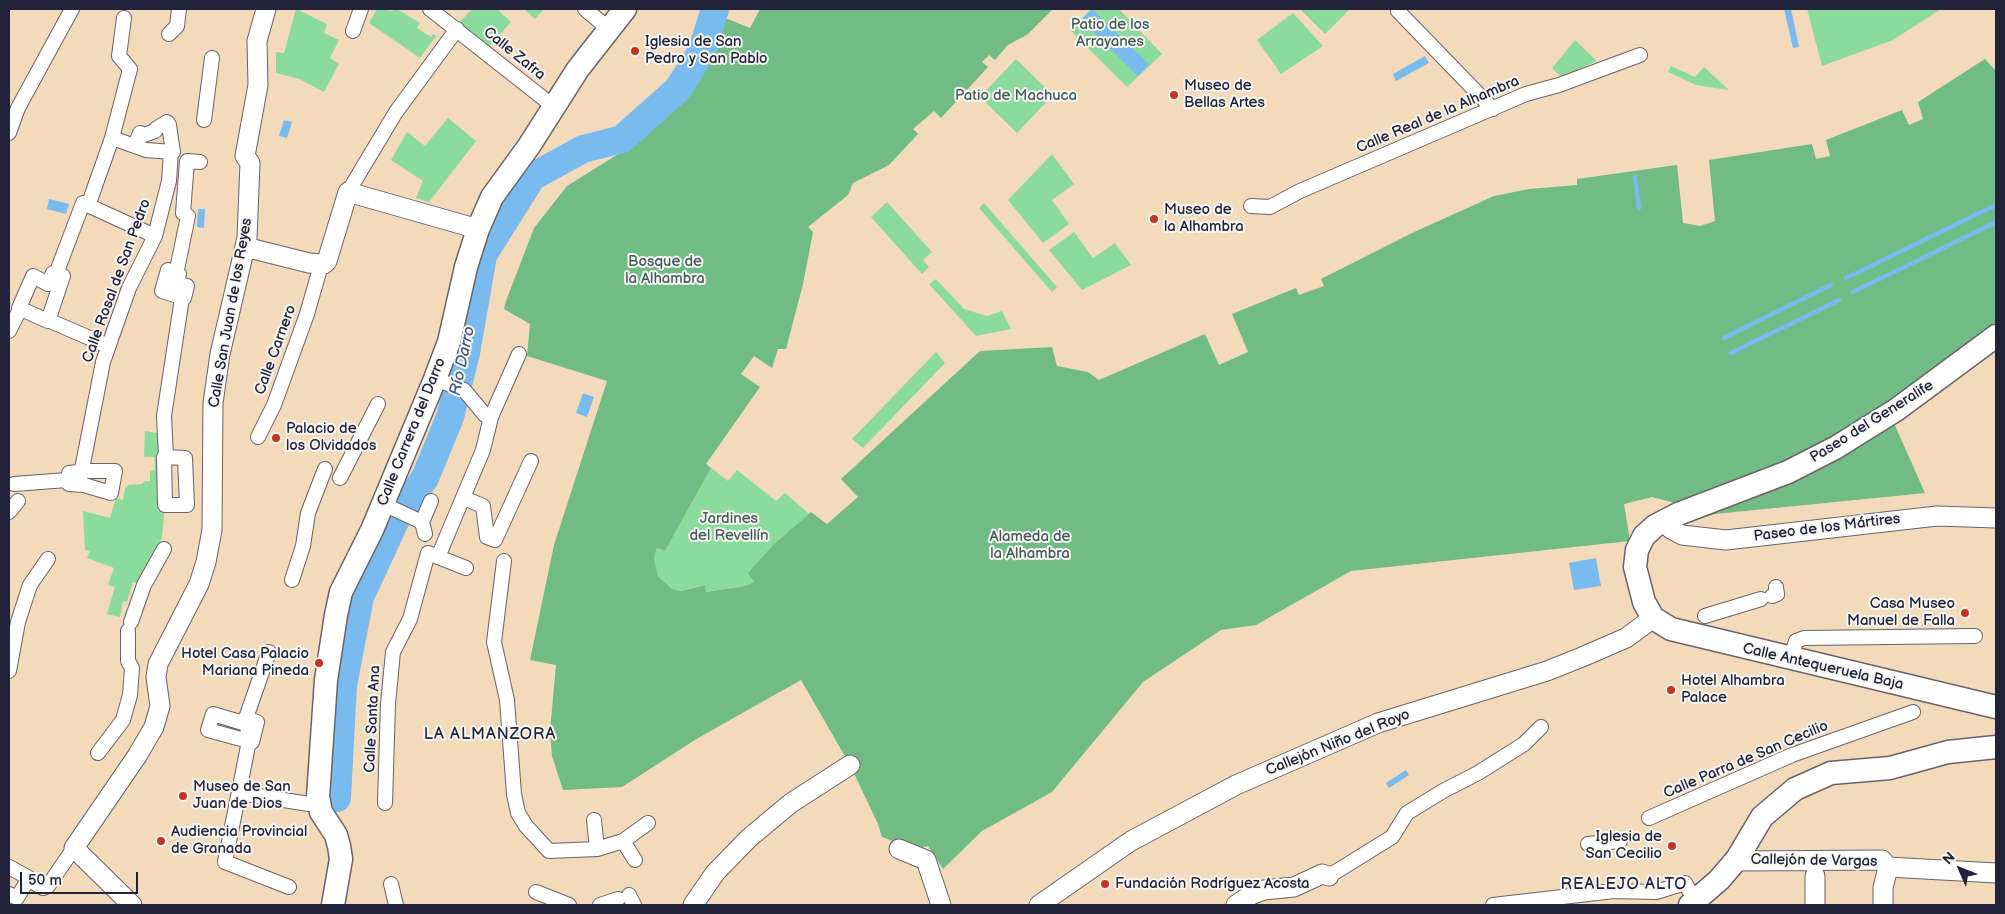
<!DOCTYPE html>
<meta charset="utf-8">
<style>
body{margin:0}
#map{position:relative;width:2005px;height:914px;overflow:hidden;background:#f2daba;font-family:"Balsamiq Sans",sans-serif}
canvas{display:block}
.frame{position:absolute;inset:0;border:10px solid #22223b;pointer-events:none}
.north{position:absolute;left:1935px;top:844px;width:50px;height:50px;-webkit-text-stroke:4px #f6f6f2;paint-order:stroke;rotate:314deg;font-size:14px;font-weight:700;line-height:20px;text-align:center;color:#22223b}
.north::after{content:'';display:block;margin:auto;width:18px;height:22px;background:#22223b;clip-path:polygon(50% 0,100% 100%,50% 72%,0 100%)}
.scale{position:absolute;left:20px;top:872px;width:118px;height:22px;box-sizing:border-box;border:2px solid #22223b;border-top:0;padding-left:6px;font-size:15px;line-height:18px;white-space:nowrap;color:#22223b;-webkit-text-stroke:4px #f6f6f2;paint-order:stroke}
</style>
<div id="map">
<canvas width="2005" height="914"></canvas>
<div class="frame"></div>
<div class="north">N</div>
<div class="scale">50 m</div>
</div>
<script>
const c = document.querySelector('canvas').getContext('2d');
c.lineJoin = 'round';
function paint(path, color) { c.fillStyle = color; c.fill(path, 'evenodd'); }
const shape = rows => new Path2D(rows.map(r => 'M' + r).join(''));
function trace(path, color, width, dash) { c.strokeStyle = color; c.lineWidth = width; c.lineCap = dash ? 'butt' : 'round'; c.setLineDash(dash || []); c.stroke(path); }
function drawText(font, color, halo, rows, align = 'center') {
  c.font = font + ' "Balsamiq Sans",sans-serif'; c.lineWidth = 4; c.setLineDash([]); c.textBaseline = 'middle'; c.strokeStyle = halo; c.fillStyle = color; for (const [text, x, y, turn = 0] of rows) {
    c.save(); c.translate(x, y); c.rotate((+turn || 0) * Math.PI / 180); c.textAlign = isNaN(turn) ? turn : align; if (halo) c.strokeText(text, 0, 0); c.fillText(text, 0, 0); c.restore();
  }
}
paint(shape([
 [296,9,327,24,324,33,339,40,330,58,339,64,324,92,299,79,276,73,276,52,284,53],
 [377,9,392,11,397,9,420,23,417,28,431,37,433,34,436,36,420,58,369,23],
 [472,9,497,9,511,22,487,49,456,26],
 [524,9,544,9,535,19],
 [1091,9,1119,9,1162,54,1127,87,1070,30],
 [1300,9,1350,9,1325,34],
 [1807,9,1941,9,1893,40,1822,66],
 [1293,13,1323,46,1281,74,1257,40],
 [1575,40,1597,61,1561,77,1552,68],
 [1016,59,1053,95,1017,133,980,97],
 [1671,66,1695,77,1704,67,1729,90,1696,85,1668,72],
 [448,118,476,141,429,202,416,198,423,181,391,160,407,132,425,146],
 [1052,154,1074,184,1052,200,1069,224,1043,243,1008,200],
 [887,202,932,252,923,260,929,267,922,274,871,217],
 [984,203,1057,287,1052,292,979,208],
 [1074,232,1093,258,1115,243,1131,265,1082,290,1049,250],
 [936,279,964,309,987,316,1002,311,1011,329,976,336,929,284],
 [936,352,945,363,863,448,852,439],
 [145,431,162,434,165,505,162,537,150,572,142,585,133,582,127,602,123,601,120,617,107,614,115,587,108,585,114,568,87,558,90,551,85,550,83,511,110,518,116,498,123,500,125,488,128,485,142,484,145,481,150,481,150,471,155,470,154,457,144,457],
 [711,468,728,481,737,470,776,501,785,493,809,514,774,544,755,582,745,586,705,592,704,585,681,591,672,589,658,576,654,558,657,548,665,551]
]), '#8bdc9c');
paint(shape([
 [760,9,1053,9,1028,34,1008,45,995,60,989,55,982,62,988,67,941,118,934,111,913,129,918,134,889,165,853,183,848,195,808,227,813,232,803,284,786,349,778,349,772,368,754,356,741,374,760,387,706,464,711,468,665,551,657,548,654,558,658,576,672,589,681,591,705,585,706,592,745,586,754,582,748,573,774,544,811,512,827,524,858,497,841,479,980,351,1052,347,1057,366,1088,372,1099,380,1205,334,1219,365,1248,352,1232,314,1296,288,1299,295,1324,286,1321,279,1412,233,1494,196,1529,189,1577,185,1577,179,1677,165,1683,223,1700,226,1715,221,1709,160,1812,144,1816,159,1830,156,1826,140,1902,110,1909,125,1923,119,1918,102,1985,59,1996,71,1996,322,1963,350,1864,420,1800,458,1679,504,1652,497,1624,504,1630,541,1351,571,1256,625,1221,630,1143,682,1052,792,982,831,943,869,928,846,914,849,882,837,878,824,850,765,801,680,698,738,622,787,563,790,552,756,550,731,556,665,530,660,554,545,607,381,527,356,530,324,504,309,506,301,534,228,567,186,631,146,689,96,725,18,750,28],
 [1893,421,1925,493,1715,514,1692,521]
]), '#70bc84');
paint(shape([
 [1092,9,1149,64,1138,76,1081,20],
 [1784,9,1791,9,1799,47,1793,48],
 [1425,56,1429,63,1396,81,1393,74],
 [284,120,292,122,287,138,279,136],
 [49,199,69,204,66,214,47,209],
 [198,209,205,209,204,228,197,227],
 [583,393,594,397,587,417,576,413],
 [1596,558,1601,586,1574,590,1569,563],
 [1406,770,1409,775,1389,788,1386,783]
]), '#7abbef');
trace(shape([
 [1635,177,1639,208],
 [1846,278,1996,205],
 [1853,292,1996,222],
 [1724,338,1831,285],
 [1731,353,1839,300]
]), '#7abbef', 4.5);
trace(shape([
 [337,798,343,685,360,597,397,517,425,478,450,417,466,353,483,255,532,177,583,149,622,139,678,89,702,51,715,9]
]), '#7abbef', 28);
const pedestrian = shape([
 [430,9,553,106],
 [585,9,609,29],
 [1398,11,1493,109],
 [353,31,361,9],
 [169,34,177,26,179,9],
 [204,120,212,58],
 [9,133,18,108,72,9],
 [112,138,146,150,173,152,169,125,167,122,157,128,155,131,144,135,140,133,135,146],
 [348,192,396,112,457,29],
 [88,206,112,138,130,69,119,56,124,18],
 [1251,206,1270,207,1300,191,1526,94,1559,85,1640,55],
 [168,270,179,274,176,283,187,286,184,298,162,291,168,270],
 [53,273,63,276,48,321,19,308,33,276,48,284,53,273],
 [56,274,83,203,155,236],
 [48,320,108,346],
 [9,331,20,309],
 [435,379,464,390,485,415,491,417],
 [258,437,274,405,307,314,319,272],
 [164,457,185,458,187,505,165,505,164,457],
 [166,457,164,416,182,298,174,284,188,216,183,213,187,161,200,162],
 [87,471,115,471,111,493,84,485,69,484,69,473,87,471],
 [340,478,378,404],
 [14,484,80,479,103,362,129,288,155,236,169,181,171,151],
 [464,498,483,506,487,537,495,540,531,461],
 [383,504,422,522,425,534],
 [9,512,18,501],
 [422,522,431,501],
 [438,557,483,450,491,417,519,354],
 [504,561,494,642,507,700,514,794,518,813,526,826,549,851,597,849,623,841,648,823],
 [292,580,303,546,308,513,325,469],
 [1772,596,1777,594,1776,587],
 [1705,616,1761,599],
 [131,622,144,585,164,549],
 [1793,651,1796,641,1804,638,1975,636],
 [269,652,246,718,249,741,225,862,289,887],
 [9,671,18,622,30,585,48,559],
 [213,714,243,723,245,718,257,722,252,742,208,730,213,714],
 [98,753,123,720,130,695,132,668,128,661,128,631],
 [239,793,309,804],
 [385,803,388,704,393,652,410,619,428,553,466,568],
 [1649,818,1792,755,1913,712],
 [594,820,597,849],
 [623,841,635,860],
 [1588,844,1620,841],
 [9,867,29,878,17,898,9,894],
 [1329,876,1392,837,1407,813,1443,791,1478,773,1524,744,1541,727],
 [31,881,43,888,48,886,74,848],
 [391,884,396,905],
 [536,892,569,905],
 [629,895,634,905],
 [600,905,618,899],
 [1493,905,1614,891,1656,892,1685,883,1695,901]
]);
const minor = shape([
 [245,247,309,263,324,264,327,261,348,192,478,229],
 [1665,520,1671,529,1682,535,1726,540,1937,516,1996,518],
 [899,849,926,860,941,905],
 [1737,859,1740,861,1882,860,1888,867],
 [1888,867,1996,873],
 [1815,876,1815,905],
 [132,905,74,848,137,756,154,727,160,706,156,677,158,664,199,584,206,562,212,530,213,403,220,354,247,238,250,163,245,156,258,85,257,41,266,9],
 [693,905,715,873,749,838,791,803,850,765],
 [1039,905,1131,841,1236,785,1378,723,1547,671,1582,657,1626,638,1653,618],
 [1236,905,1251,895,1264,890,1294,887,1322,874,1329,876],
 [1883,905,1883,888,1888,867]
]);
const tertiary = shape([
 [1996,336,1896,410,1835,448,1788,472,1678,514,1655,526,1644,536,1637,550,1635,567,1644,602,1653,618,1671,629,1996,707],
 [333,905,341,859,339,846,336,835,321,812,318,797,326,680,336,615,341,592,372,530,435,379,449,342,466,267,478,229,492,197,529,146,578,69,625,9],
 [1690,905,1719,880,1737,859,1762,817,1795,789,1831,773,1890,768,1948,752,1996,747]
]);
trace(pedestrian, '#6b6267', 16);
trace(minor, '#6b6267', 21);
trace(tertiary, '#6b6267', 25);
trace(pedestrian, '#fff', 14);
trace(minor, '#fff', 19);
trace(tertiary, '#fff', 22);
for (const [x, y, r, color] of [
 [635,51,5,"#c8321e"],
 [1174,95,5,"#c8321e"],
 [1154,219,5,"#c8321e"],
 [276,438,5,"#c8321e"],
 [1965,613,5,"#c8321e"],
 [319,663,5,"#c8321e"],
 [1671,690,5,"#c8321e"],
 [183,796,5,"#c8321e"],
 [161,841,5,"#c8321e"],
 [1672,846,5,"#c8321e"],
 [1105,884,5,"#c8321e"]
]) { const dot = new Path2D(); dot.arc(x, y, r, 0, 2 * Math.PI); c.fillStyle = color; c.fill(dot); trace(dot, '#f6f6f2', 2); }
drawText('15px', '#425a58', '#f6f6f2', [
 ["Patio de los",1110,25],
 ["Arrayanes",1110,42],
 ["Patio de Machuca",1016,96],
 ["Bosque de",665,262],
 ["la Alhambra",665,279],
 ["Jardines",729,519],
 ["del Revellín",729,536],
 ["Alameda de",1030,537],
 ["la Alhambra",1030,554]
]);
drawText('15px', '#22223b', '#f6f6f2', [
 ["Iglesia de San",645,42],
 ["Pedro y San Pablo",645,59],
 ["Museo de",1184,86],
 ["Bellas Artes",1184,103],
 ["Museo de",1164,210],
 ["la Alhambra",1164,227],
 ["Palacio de",286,429],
 ["los Olvidados",286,446],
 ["Casa Museo",1955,604,"right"],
 ["Manuel de Falla",1955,621,"right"],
 ["Hotel Casa Palacio",309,654,"right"],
 ["Mariana Pineda",309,671,"right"],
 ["Hotel Alhambra",1681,681],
 ["Palace",1681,698],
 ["Museo de San",193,787],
 ["Juan de Dios",193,804],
 ["Audiencia Provincial",171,832],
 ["de Granada",171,849],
 ["Iglesia de",1662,837,"right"],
 ["San Cecilio",1662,854,"right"],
 ["Fundación Rodríguez Acosta",1115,884]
], 'left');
drawText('15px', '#22223b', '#f6f6f2', [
 ["Calle Zafra",514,54,39],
 ["Calle Real de la Alhambra",1438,115,-23],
 ["Calle Rosal de San Pedro",117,281,-70],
 ["Calle San Juan de los Reyes",231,313,-80],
 ["Calle Carnero",276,350,-70],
 ["Paseo del Generalife",1872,422,-32],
 ["Calle Carrera del Darro",412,432,-68],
 ["Paseo de los Mártires",1827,528,-7],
 ["Calle Antequeruela Baja",1823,667,13],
 ["Calle Santa Ana",373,719,-87],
 ["Callejón Niño del Royo",1338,743,-22],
 ["Calle Parra de San Cecilio",1746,760,-23],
 ["Callejón de Vargas",1814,861,1]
]);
drawText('italic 16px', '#41587a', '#f6f6f2', [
 ["Río Darro",463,361,-78]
]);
c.letterSpacing = '1px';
drawText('16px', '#22223b', '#f6f6f2', [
 ["LA ALMANZORA",490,735],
 ["REALEJO ALTO",1624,885]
]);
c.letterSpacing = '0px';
</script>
